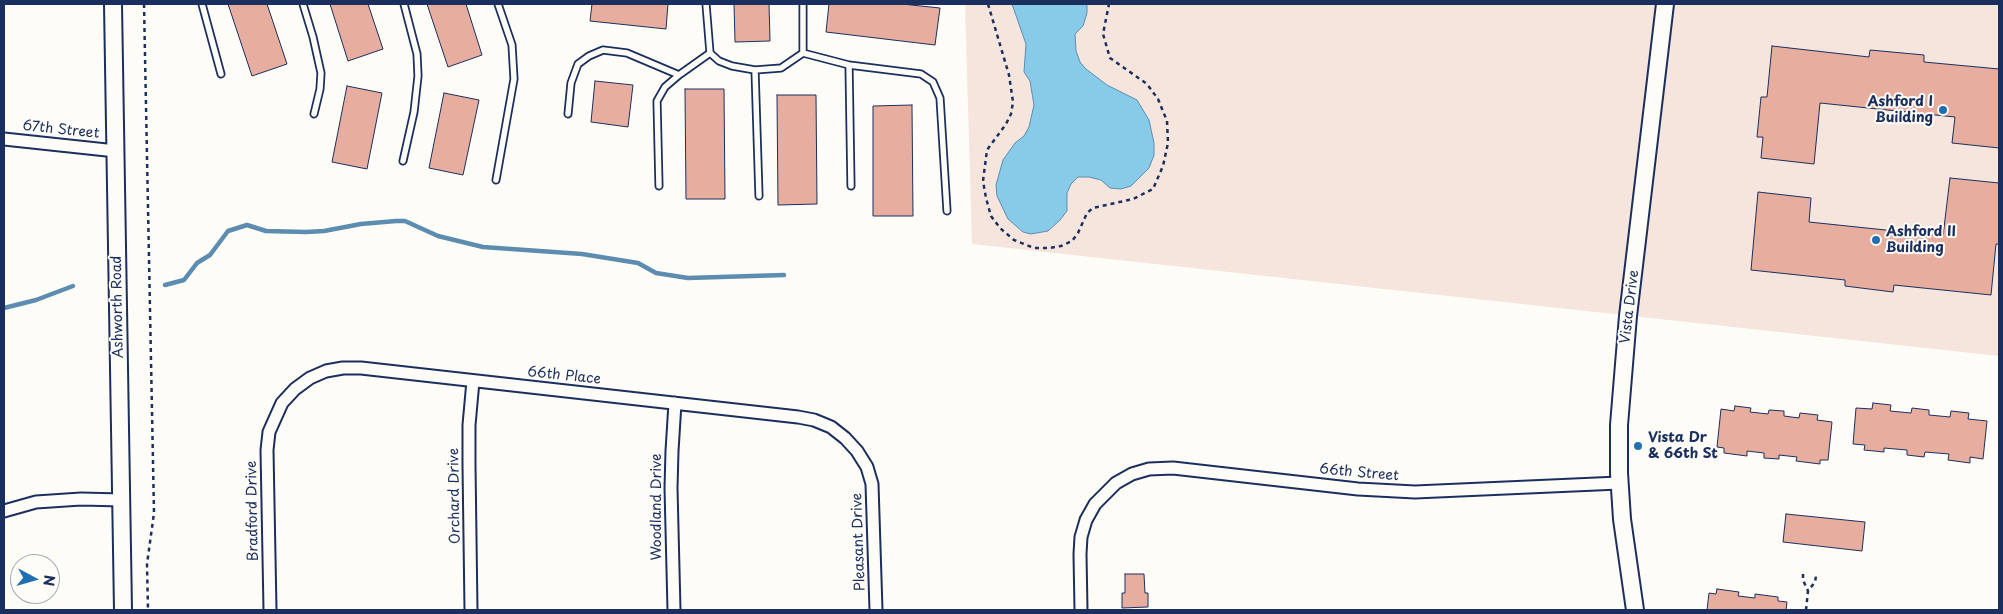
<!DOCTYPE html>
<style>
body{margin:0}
#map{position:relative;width:2003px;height:614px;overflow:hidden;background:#fdfcf7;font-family:"Playpen Sans",sans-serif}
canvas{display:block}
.frame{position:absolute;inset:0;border:5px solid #1b2f5e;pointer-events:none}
.north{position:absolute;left:10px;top:554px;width:50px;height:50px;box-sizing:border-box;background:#fdfcf7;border:1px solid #a3aaba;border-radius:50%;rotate:96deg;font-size:14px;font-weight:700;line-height:20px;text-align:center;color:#1b2f5e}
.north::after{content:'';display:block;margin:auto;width:18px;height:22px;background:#1f6fb2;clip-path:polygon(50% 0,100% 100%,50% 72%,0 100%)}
</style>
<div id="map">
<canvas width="2003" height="614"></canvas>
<div class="frame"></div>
<div class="north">N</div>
</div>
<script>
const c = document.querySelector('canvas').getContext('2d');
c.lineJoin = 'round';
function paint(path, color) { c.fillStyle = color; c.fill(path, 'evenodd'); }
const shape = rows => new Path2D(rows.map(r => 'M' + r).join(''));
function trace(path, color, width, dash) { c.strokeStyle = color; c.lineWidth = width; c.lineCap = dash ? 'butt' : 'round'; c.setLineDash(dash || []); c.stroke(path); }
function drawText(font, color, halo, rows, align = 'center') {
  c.font = font + ' "Playpen Sans",sans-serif'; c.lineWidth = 4; c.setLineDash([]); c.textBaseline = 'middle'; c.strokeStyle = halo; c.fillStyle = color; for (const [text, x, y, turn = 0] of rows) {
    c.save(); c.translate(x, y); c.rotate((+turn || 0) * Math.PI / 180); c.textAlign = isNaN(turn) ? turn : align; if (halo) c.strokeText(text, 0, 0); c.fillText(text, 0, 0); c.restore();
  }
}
paint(shape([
 [965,4,1999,4,1999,356,972,244]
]), '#f6e5dd');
const water = shape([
 [1012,4,1087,4,1087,13,1083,26,1075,34,1076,51,1080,62,1086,69,1107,85,1137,100,1149,120,1154,143,1154,155,1149,168,1131,186,1121,189,1110,188,1101,180,1089,177,1078,177,1071,184,1067,193,1067,211,1060,220,1048,231,1031,234,1023,232,1008,219,997,196,996,185,1003,160,1015,143,1024,136,1029,127,1034,105,1030,81,1024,72,1026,44,1012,4]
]);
paint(water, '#87cbe9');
trace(water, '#5c8db1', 1);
trace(shape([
 [165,285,184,280,197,263,210,255,228,231,247,225,266,231,306,232,324,231,361,224,396,221,405,221,438,236,483,247,582,254,638,263,656,273,688,278,784,275],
 [4,308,36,300,73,286]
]), '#5c8db1', 4.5);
const building = shape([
 [228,4,267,4,287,64,252,76,228,4],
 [330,4,368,4,383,49,348,61,330,4],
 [427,4,466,4,482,55,448,67,427,4],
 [592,4,668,4,666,29,590,21,592,4],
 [734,4,769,4,770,41,735,42,734,4],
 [829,4,902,4,940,8,935,45,826,32,829,4],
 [1772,46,1869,57,1870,50,1924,55,1924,62,1999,69,1999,148,1952,143,1955,117,1820,103,1814,164,1761,158,1763,137,1757,137,1761,97,1767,97,1772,46],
 [595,81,633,85,628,127,591,122,595,81],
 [347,86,382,93,367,169,332,162,347,86],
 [685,89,724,89,725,199,686,199,685,89],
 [444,93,479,100,463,175,429,168,444,93],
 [777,95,816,95,817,204,778,205,777,95],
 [912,105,913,216,873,216,873,106,912,105],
 [1950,178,1999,183,1999,244,1996,244,1991,295,1894,285,1893,292,1845,286,1845,280,1751,270,1758,192,1811,198,1809,222,1943,236,1950,178],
 [1873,403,1891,405,1890,411,1911,413,1912,408,1929,410,1929,415,1950,417,1951,411,1969,413,1968,419,1987,421,1983,459,1970,457,1970,463,1948,460,1949,454,1925,452,1924,457,1907,455,1907,450,1884,448,1884,452,1864,450,1865,445,1853,444,1856,408,1872,409,1873,403],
 [1735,406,1751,408,1750,412,1768,414,1769,410,1784,411,1784,416,1799,418,1800,413,1818,415,1817,420,1832,422,1828,460,1820,460,1820,464,1796,461,1797,457,1779,455,1779,459,1764,458,1764,453,1747,451,1747,456,1724,453,1724,448,1717,447,1721,409,1734,411,1735,406],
 [1786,514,1865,522,1862,551,1783,542,1786,514],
 [1125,574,1144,574,1145,593,1148,593,1148,607,1122,608,1122,593,1125,593,1125,574],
 [1717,589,1739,592,1738,596,1755,598,1755,594,1778,597,1778,601,1787,602,1786,610,1707,610,1709,593,1716,594,1717,589]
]);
paint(building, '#e7aea0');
trace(building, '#1b2f5e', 1);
const lane = shape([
 [202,4,221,74],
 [303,4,313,37,321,73,320,89,314,114],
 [706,4,710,53,719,61,732,66,755,70,781,68,803,53,849,65,921,74,933,82,940,98,947,211],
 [803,4,803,53],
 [849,65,851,186],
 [755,70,759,196],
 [568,114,571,83,578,64,589,56,603,50,627,53,679,75],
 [403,161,414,112,418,76,417,54,404,4],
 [496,180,514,79,512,45,498,4],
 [659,186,657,101,665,87,679,75,710,53]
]);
const street = shape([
 [4,139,116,151],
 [4,511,36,502,81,499,122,500],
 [270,610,267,450,269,432,282,403,295,389,310,378,326,371,343,368,361,368,798,417,814,420,831,427,845,438,857,451,867,467,872,484,876,610],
 [471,610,469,465,469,425,473,381],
 [674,610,671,488,672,451,675,403],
 [1081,610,1080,554,1081,537,1086,520,1095,504,1116,483,1132,474,1149,469,1173,468,1358,489,1415,492,1619,483]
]);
const secondary = shape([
 [113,4,123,610],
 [1635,610,1622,519,1619,473,1619,425,1628,316,1665,4]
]);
trace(lane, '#1b2f5e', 9);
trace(street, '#1b2f5e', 15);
trace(secondary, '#1b2f5e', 20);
trace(shape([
 [144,4,154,513,147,564,148,610],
 [988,4,1009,75,1013,102,1011,114,1006,124,987,150,983,181,986,198,991,216,1000,228,1014,240,1034,248,1049,248,1061,246,1072,241,1078,233,1087,213,1093,208,1133,199,1153,189,1163,166,1168,143,1167,121,1158,99,1147,84,1110,58,1103,34,1109,4],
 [1803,574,1803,580,1808,591],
 [1806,610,1808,591,1815,582,1816,576]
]), '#1b2f5e', 2.5, [4, 4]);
trace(lane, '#fdfcf7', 5.5);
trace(street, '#fdfcf7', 11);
trace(secondary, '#fdfcf7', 16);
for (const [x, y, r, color] of [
 [1943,110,5,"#1f6fb2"],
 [1876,240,5,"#1f6fb2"],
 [1638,446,5,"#1f6fb2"]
]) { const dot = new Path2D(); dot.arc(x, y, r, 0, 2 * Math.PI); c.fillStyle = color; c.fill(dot); trace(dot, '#fdfcf7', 2); }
drawText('bold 14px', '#1b2f5e', '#fdfcf7', [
 ["Ashford I",1933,102,"right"],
 ["Building",1933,118,"right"],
 ["Ashford II",1886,232],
 ["Building",1886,248],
 ["Vista Dr",1648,438],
 ["& 66th St",1648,454]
], 'left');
drawText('14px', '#1b2f5e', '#fdfcf7', [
 ["67th Street",61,130,6],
 ["Ashworth Road",118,307,-91],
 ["Vista Drive",1630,307,-83],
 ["66th Place",564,376,6],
 ["66th Street",1359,473,5],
 ["Orchard Drive",455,496,-91],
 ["Woodland Drive",657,507,-90],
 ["Bradford Drive",253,511,-91],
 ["Pleasant Drive",859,542,-92]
]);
</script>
